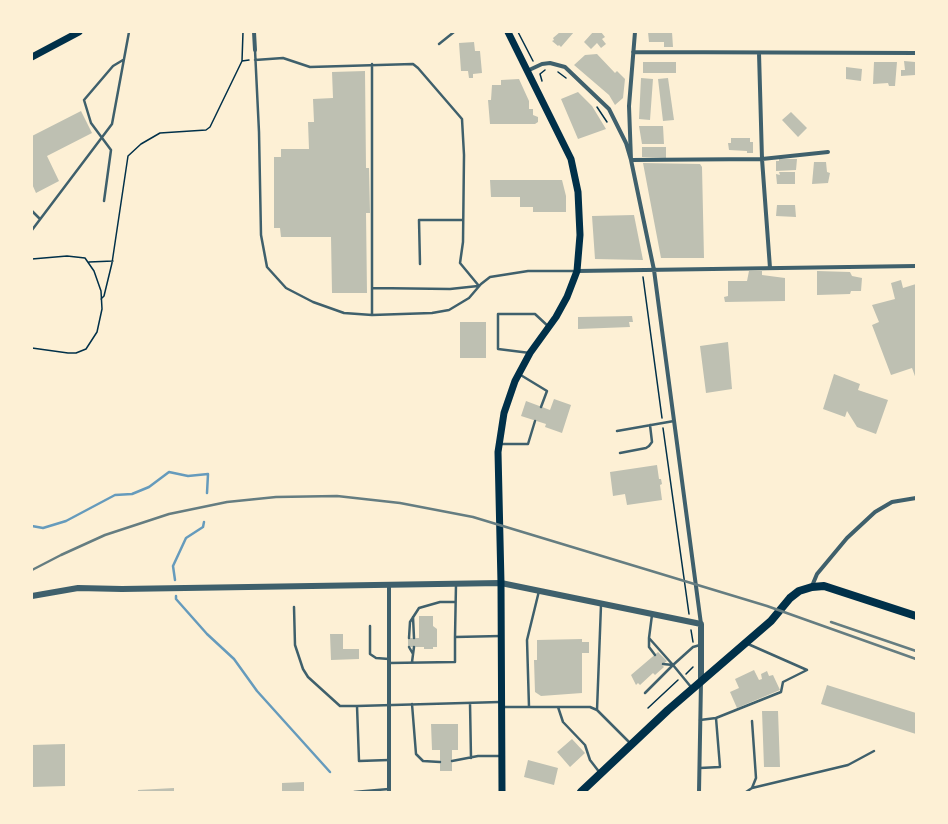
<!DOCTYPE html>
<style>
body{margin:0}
#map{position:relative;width:948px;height:824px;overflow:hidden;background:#fdf0d5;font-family:Signika,sans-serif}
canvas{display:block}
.frame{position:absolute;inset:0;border:33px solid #fdf0d5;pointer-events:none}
</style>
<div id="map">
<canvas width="948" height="824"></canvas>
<div class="frame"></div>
</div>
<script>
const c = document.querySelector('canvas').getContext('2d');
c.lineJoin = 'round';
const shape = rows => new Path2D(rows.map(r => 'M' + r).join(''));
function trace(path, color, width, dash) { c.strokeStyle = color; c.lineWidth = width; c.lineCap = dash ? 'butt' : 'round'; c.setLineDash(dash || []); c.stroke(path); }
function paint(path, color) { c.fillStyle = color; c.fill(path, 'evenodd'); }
trace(shape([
 [32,526,43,528,66,521,115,495,132,494,149,487,169,472,188,476,208,474,207,493],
 [175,580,173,566,186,538,203,527,204,522],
 [176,596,176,599,207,634,234,659,257,691,330,772]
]), '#669bbc', 2.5);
paint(shape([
 [560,32,574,32,561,47,559,45,558,46,552,41,554,40,553,38],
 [593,32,601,32,605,37,602,39,606,44,601,48,597,43,591,49,584,42],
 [648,32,672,32,673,47,664,47,664,42,649,42],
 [474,42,475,51,480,51,482,73,473,74,473,78,469,78,468,71,461,71,459,43],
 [597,54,615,73,617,71,625,79,623,98,615,105,609,95,574,65,585,55],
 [904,61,915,62,915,75,901,76,901,70,905,70],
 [643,62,676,62,676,73,643,73],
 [874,62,897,62,895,86,889,86,888,83,873,84],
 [846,67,862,69,861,81,846,79],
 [365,71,366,168,369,168,370,213,366,213,367,293,332,293,331,237,281,237,280,228,274,228,274,157,281,157,281,149,309,149,308,122,314,122,313,99,333,98,332,72],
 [641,78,653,79,650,120,639,119],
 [668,78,674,120,663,121,658,79],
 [519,79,529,101,529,109,533,109,533,115,538,117,538,122,535,124,490,124,488,100,491,100,492,85,501,85,501,80],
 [578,92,592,106,606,129,578,139,561,99],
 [81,111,92,133,47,156,59,181,36,193,32,184,32,136],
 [791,112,807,128,798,137,782,120],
 [639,126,663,126,664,144,642,144],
 [731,138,750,138,750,142,753,142,753,153,747,153,747,151,729,150,728,143,731,143],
 [642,147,666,147,666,158,642,157],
 [779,159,797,159,796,170,776,171,776,161,779,161],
 [814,162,826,162,827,172,830,173,828,183,812,184],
 [643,163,700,164,702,167,704,258,661,258],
 [779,172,795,172,795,184,777,184,776,174,780,175],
 [490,180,562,180,566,196,566,212,533,212,533,207,520,207,520,197,491,197],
 [777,205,795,205,796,217,776,216],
 [634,215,643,260,595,259,592,216],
 [749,271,762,271,762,275,785,278,785,301,725,302,724,297,728,296,728,281,747,281],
 [817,271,850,272,852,276,862,278,861,291,851,291,850,294,817,295],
 [901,280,903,288,916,284,916,379,912,368,891,375,872,325,879,322,872,305,895,299,891,283],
 [632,316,633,322,629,322,630,327,578,329,578,317],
 [460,322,486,322,486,358,460,358],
 [728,342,732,389,706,393,700,346],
 [834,374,860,384,858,390,888,400,876,434,857,427,847,411,845,417,823,409],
 [554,399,571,405,562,433,545,427,546,424,521,416,526,401,550,410],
 [657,465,659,479,661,479,662,484,660,485,662,500,627,505,625,494,613,496,610,472],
 [419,616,433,616,433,626,437,629,437,647,433,647,433,649,424,649,424,647,408,647,408,638,419,638],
 [330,634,343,634,343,649,359,649,359,659,331,660],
 [582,639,582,642,589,642,589,653,582,653,582,693,541,696,535,692,534,660,537,660,537,640],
 [658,652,667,661,662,665,664,667,655,675,653,673,640,685,638,683,636,685,631,675],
 [754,670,759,680,762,679,761,674,767,671,769,676,773,675,780,690,737,708,730,692,739,688,735,679],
 [827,685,916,713,916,734,821,704],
 [762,711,778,711,780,767,764,767],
 [431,724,458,724,458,750,452,750,452,771,440,771,440,750,432,750],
 [572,739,585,753,570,767,557,752],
 [65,744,65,786,32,787,32,745],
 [528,760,558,768,554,785,524,777],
 [304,782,304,792,282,792,282,783],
 [174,788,174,792,138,792,138,790]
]), '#bec0b2');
trace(shape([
 [518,32,533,61],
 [242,61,243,32],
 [558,72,566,78],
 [540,74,545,70],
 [540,74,542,81],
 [597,107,607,122],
 [32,259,67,256,85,258,94,271,101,291,102,309,97,332,86,349,76,353,68,353,32,348],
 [89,262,113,261],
 [643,277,662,418],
 [101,299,104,296,112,263,128,156,141,144,160,133,206,130,210,127,242,61,249,60],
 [663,428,689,614],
 [691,630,693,642],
 [686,674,693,667],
 [648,708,678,680]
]), '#003049', 1.5);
trace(shape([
 [439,44,454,32],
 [255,50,259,132,261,235,267,267,286,288,313,302,344,313,372,315,432,313,449,310,469,298,481,284,490,277,528,271,576,271],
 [255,60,283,58,310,67,413,64,418,68,462,119,464,155,463,242,460,263,479,286],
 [372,64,372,315],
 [104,201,111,150,91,123,84,100,113,66,123,60],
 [32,211,40,219],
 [32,230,112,124,129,32],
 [420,264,419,220,463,220],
 [372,288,450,289,478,286],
 [530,353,498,349,498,314,535,314,549,327],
 [519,374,547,391,541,407],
 [617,431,674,421],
 [501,444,528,444,535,421],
 [620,453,646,448,649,446,652,442,650,425],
 [294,607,295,645,303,669,308,677,340,706,357,706],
 [652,615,649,638,673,665],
 [413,617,414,638],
 [370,626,370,654,376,658,389,659],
 [455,637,456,584],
 [409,638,410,622,419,608,440,602,455,602],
 [649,638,649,647,655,655],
 [409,647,413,654],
 [412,662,414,647],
 [389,663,455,662,455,637,501,636],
 [663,664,673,665],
 [691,687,673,665,693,647,700,645],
 [645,693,673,665],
 [470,703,471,758],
 [412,704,416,754,423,761,440,762],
 [502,707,590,707,597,710,631,744],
 [529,707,527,640,539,591],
 [558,707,563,722,585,745,590,760,600,773],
 [597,710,601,605],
 [716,718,781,692,783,682,807,670,748,644],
 [389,760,359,761,357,706,500,702],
 [452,761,478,756,501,756],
 [700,768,720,767,716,718,700,720],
 [752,788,848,765,874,751],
 [354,792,389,789],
 [746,792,752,788,756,778,752,721]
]), '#3f606c', 2.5);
trace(shape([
 [254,32,255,50],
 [635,32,629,106,631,160,762,159,828,152],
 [633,52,916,53],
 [759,53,762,159,770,268],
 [527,71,542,64,550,63,565,67,609,109,626,143,631,160,654,270,701,624],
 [577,271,916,266],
 [389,584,389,792],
 [812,586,817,574,847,538,875,512,892,502,916,498],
 [699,792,701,682]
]), '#3f606c', 4);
trace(shape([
 [32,596,78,588,122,589,501,583,701,624,701,682]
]), '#3f606c', 6);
trace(shape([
 [32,57,79,32],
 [502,792,501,583,498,452,504,413,515,381,530,353,556,317,567,297,577,271,580,235,578,192,571,159,508,32]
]), '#003049', 7);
trace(shape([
 [581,792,668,710,771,621,790,598,799,591,812,587,824,586,916,616]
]), '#003049', 8);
trace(shape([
 [32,570,61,555,105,535,169,514,227,502,276,497,337,496,400,503,473,517,767,606,916,659],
 [831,622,916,651]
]), '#657d81', 2.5);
</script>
